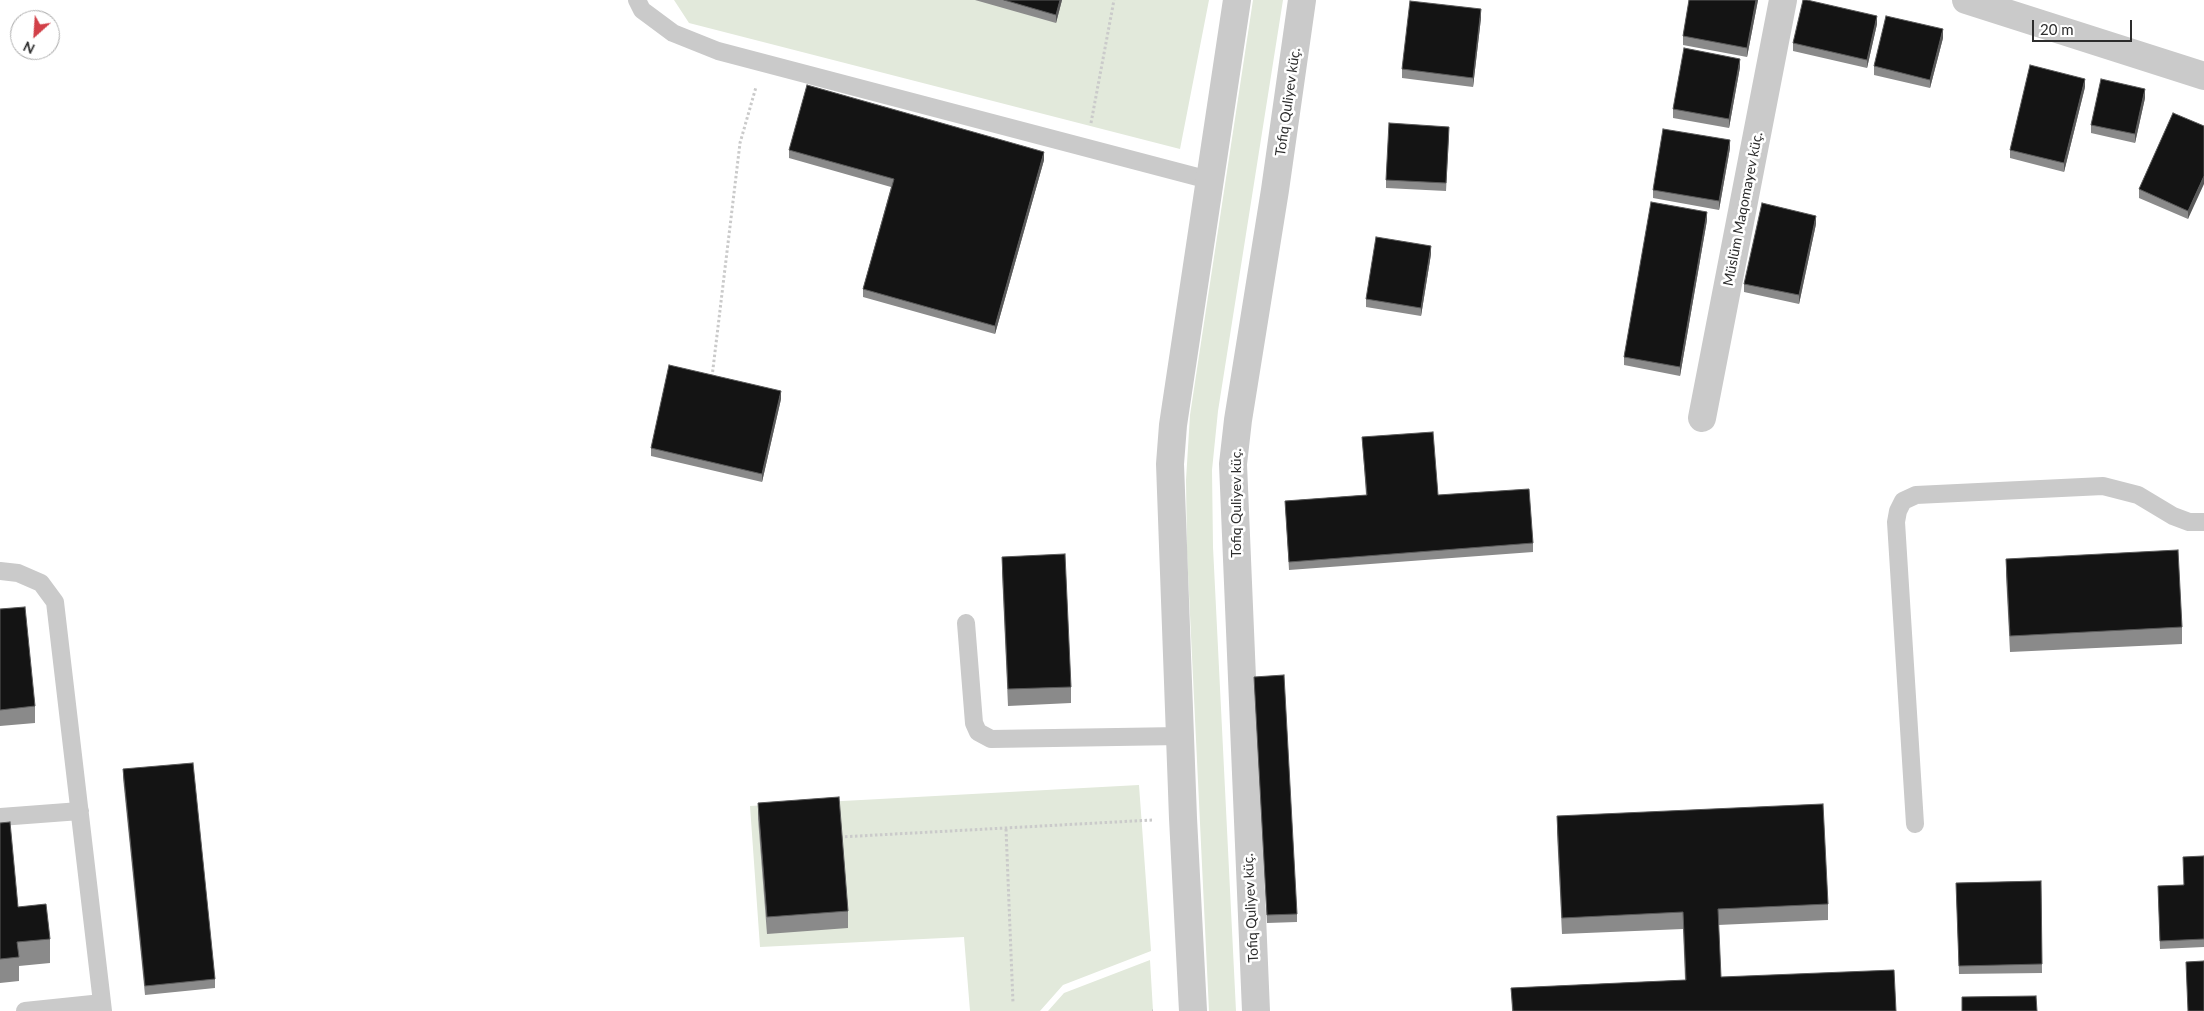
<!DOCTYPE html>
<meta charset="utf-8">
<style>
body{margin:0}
#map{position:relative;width:2204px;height:1011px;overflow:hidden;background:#fff;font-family:Lato,sans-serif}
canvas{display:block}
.north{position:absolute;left:10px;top:10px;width:50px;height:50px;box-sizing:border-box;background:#fff;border:1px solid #ababab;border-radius:50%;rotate:206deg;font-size:14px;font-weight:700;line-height:20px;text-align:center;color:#2d2d2d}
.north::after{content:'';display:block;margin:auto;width:18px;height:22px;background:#d24048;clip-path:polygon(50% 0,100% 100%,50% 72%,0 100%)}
.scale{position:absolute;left:2032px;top:20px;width:100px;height:22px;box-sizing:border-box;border:2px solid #2d2d2d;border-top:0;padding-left:6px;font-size:15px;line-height:18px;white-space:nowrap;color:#2d2d2d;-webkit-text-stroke:4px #fff;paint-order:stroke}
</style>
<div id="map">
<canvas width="2204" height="1011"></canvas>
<div class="north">N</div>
<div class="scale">20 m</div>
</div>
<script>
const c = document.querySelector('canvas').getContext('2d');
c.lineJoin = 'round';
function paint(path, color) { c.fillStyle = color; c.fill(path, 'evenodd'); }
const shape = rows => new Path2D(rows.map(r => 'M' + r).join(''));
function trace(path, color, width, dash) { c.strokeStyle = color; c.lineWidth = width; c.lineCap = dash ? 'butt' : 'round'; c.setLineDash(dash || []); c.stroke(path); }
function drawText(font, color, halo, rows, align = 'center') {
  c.font = font + ' Lato,sans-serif'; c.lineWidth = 5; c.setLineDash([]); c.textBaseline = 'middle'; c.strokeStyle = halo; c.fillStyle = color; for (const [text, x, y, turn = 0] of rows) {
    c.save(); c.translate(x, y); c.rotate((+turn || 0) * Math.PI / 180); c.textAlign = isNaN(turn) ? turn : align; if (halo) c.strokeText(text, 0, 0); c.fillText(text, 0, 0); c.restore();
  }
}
paint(shape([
 [674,0,1209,0,1180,149,689,23],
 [1253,0,1283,0,1218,411,1212,470,1213,547,1236,1011,1209,1011,1187,552,1186,480,1190,415],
 [1139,785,1151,951,1063,985,1040,1011,970,1011,964,937,760,947,750,806],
 [1150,960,1153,1011,1048,1011,1064,993]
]), '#e2e9db');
trace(shape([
 [1091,123,1114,0],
 [712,377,740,143,756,87],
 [1006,829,1013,1003],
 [840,837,1152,820],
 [1152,1011,1153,1011]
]), '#cacaca', 3, [2.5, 2.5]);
trace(shape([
 [637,0,642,10,673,33,718,51,1209,180],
 [0,571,18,573,41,583,55,602,103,1011],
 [966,623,974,723,978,732,991,739,1180,736],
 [0,817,80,811],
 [1915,824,1896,522,1898,511,1903,501,1916,495,2103,486,2138,495,2173,516,2189,522,2204,522],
 [25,1011,102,1003]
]), '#cacaca', 18);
trace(shape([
 [1966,0,2204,76],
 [1702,418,1783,0],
 [1193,1011,1183,818,1170,464,1173,425,1237,0],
 [1256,1011,1233,464,1238,420,1275,190,1302,0]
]), '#cacaca', 28);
paint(shape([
 [975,0,1062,0,1056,23],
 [1689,0,1758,0,1747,57,1683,45,1683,36],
 [1481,18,1473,87,1402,78,1402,69],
 [1877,24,1867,68,1793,51,1793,43],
 [1943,38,1930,88,1874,75,1874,66],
 [1740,67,1729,128,1673,118,1673,109],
 [2085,87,2064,172,2010,158,2010,150],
 [2145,98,2135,143,2091,133,2091,125],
 [2204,126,2188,219,2139,198,2139,189],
 [1449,135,1446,191,1386,188,1386,180],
 [1730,148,1719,210,1653,198,1653,190],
 [789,150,1044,160,995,334,863,297,863,289,891,187,789,158],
 [1707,220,1680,376,1624,365,1624,357],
 [1816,224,1799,304,1744,292,1744,284],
 [1431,254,1421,316,1366,307,1366,299],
 [781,399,762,482,651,456,651,448],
 [1362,437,1438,495,1533,543,1533,552,1289,570,1285,501,1366,495],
 [1002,557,1071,687,1071,703,1008,706,1002,573],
 [2006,559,2182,627,2182,644,2010,652,2006,576],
 [0,609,35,706,35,723,0,726],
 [1254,677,1297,914,1297,922,1267,923],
 [123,769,215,979,215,988,145,995,123,778],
 [758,803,848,911,848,928,767,934,758,819],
 [1557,816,1828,904,1828,920,1718,925,1721,977,1896,1011,1512,1011,1511,988,1685,980,1683,929,1562,934,1557,833],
 [0,823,18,907,50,939,50,963,19,966,19,981,0,983],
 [2204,856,2204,947,2160,949,2158,886,2183,885],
 [2041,881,2042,973,1959,974,1956,883]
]), '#8a8a8a');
paint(shape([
 [1060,0,1062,0,1056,23,1056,15],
 [1756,0,1758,0,1747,57,1747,48],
 [1481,9,1481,18,1473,87,1473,78],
 [1877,16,1877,24,1867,68,1867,60],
 [1943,29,1943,38,1930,88,1930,80],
 [1740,59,1740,67,1729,128,1729,119],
 [2085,79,2085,87,2064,172,2064,163],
 [2145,89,2145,98,2135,143,2135,134],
 [1730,140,1730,148,1719,210,1719,201],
 [1044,152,1044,160,995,334,995,326],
 [2204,176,2204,184,2188,219,2188,211],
 [1707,212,1707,220,1680,376,1680,367],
 [1816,216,1816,224,1799,304,1799,295],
 [1431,246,1431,254,1421,316,1421,308],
 [781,391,781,399,762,482,762,474]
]), '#5a5a5a');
const building = shape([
 [1004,0,1060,0,1056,15,1004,0],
 [1689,0,1756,0,1747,48,1683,36,1689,0],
 [1803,0,1807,0,1877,16,1867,60,1793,43,1803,0],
 [1410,1,1481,9,1473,78,1402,69,1410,1],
 [1886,16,1943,29,1930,80,1874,66,1886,16],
 [1684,48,1740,59,1729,119,1673,109,1684,48],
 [2030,65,2085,79,2064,163,2010,150,2030,65],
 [2101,79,2145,89,2135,134,2091,125,2101,79],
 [807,85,1044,152,995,326,863,289,894,179,789,150,807,85],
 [2173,113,2204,126,2204,176,2188,211,2139,189,2173,113],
 [1389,123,1449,127,1446,183,1386,180,1389,123],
 [1663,129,1730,140,1719,201,1653,190,1663,129],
 [1651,202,1707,212,1680,367,1624,357,1651,202],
 [1762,203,1816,216,1799,295,1744,284,1762,203],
 [1376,237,1431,246,1421,308,1366,299,1376,237],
 [669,365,781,391,762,474,651,448,669,365],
 [1433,432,1438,495,1529,489,1533,543,1289,562,1285,501,1367,495,1362,437,1433,432],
 [2178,550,2182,627,2010,636,2006,559,2178,550],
 [1065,554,1071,687,1008,689,1002,557,1065,554],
 [25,607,35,706,0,710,0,609,25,607],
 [1284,675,1297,914,1267,915,1254,677,1284,675],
 [193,763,215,979,145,986,123,769,193,763],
 [839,797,848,911,767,917,758,803,839,797],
 [1823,804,1828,904,1718,909,1721,977,1894,970,1896,1011,1513,1011,1511,988,1686,980,1683,912,1562,918,1557,816,1823,804],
 [10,822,18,907,46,904,50,939,17,942,19,957,0,959,0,823,10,822],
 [2204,856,2204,939,2160,941,2158,886,2184,885,2183,857,2204,856],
 [2041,881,2042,964,1959,966,1956,883,2041,881],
 [2204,961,2204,1011,2188,1011,2186,962,2204,961],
 [2036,996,2037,1011,1962,1011,1962,997,2036,996]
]);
paint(building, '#141414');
trace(building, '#5a5a5a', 1);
drawText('14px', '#2d2d2d', '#fff', [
 ["Tofiq Quliyev küç.",1288,102,-82],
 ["Müslüm Maqomayev küç.",1743,209,-79],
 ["Tofiq Quliyev küç.",1236,503,-90],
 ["Tofiq Quliyev küç.",1251,908,-93]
]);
</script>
